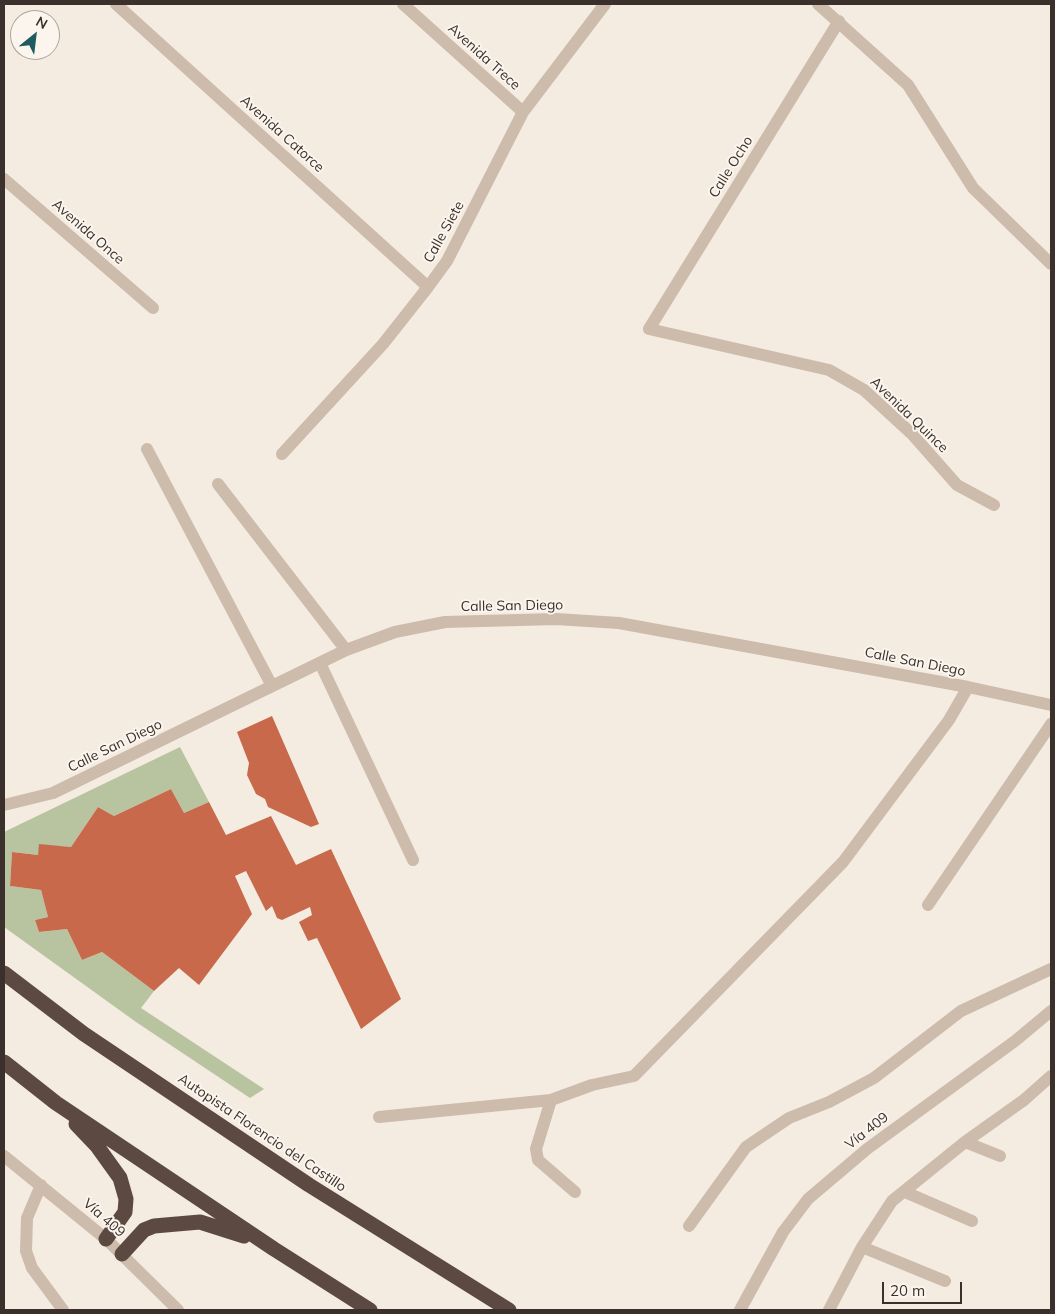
<!DOCTYPE html>
<meta charset="utf-8">
<style>
body{margin:0}
#map{position:relative;width:1055px;height:1314px;overflow:hidden;background:#f4ebe1;font-family:Mulish,sans-serif}
canvas{display:block}
.frame{position:absolute;inset:0;border:5px solid #3b302b;pointer-events:none}
.north{position:absolute;left:10px;top:10px;width:50px;height:50px;box-sizing:border-box;background:#fbf5ee;border:1px solid #aea6a0;border-radius:50%;rotate:29deg;font-size:14px;font-weight:700;line-height:20px;text-align:center;color:#3b302b}
.north::after{content:'';display:block;margin:auto;width:18px;height:22px;background:#1f5a5e;clip-path:polygon(50% 0,100% 100%,50% 72%,0 100%)}
.scale{position:absolute;left:882px;top:1282px;width:80px;height:22px;box-sizing:border-box;border:2px solid #3b302b;border-top:0;padding-left:6px;font-size:15px;line-height:18px;white-space:nowrap;color:#3b302b;-webkit-text-stroke:4px #fbf5ee;paint-order:stroke}
</style>
<div id="map">
<canvas width="1055" height="1314"></canvas>
<div class="frame"></div>
<div class="north">N</div>
<div class="scale">20 m</div>
</div>
<script>
const c = document.querySelector('canvas').getContext('2d');
c.lineJoin = 'round';
function paint(path, color) { c.fillStyle = color; c.fill(path, 'evenodd'); }
const shape = rows => new Path2D(rows.map(r => 'M' + r).join(''));
function trace(path, color, width, dash) { c.strokeStyle = color; c.lineWidth = width; c.lineCap = dash ? 'butt' : 'round'; c.setLineDash(dash || []); c.stroke(path); }
function drawText(font, color, halo, rows, align = 'center') {
  c.font = font + ' Mulish,sans-serif'; c.lineWidth = 4; c.setLineDash([]); c.textBaseline = 'middle'; c.strokeStyle = halo; c.fillStyle = color; for (const [text, x, y, turn = 0] of rows) {
    c.save(); c.translate(x, y); c.rotate((+turn || 0) * Math.PI / 180); c.textAlign = isNaN(turn) ? turn : align; if (halo) c.strokeText(text, 0, 0); c.fillText(text, 0, 0); c.restore();
  }
}
paint(shape([
 [180,747,209,802,184,813,171,789,114,816,98,807,71,847,40,845,38,855,12,852,10,886,41,890,48,917,35,920,39,932,67,929,82,960,102,952,154,991,141,1008,264,1089,250,1098,136,1022,4,927,4,832]
]), '#b8c4a0');
paint(shape([
 [272,716,319,824,311,827,268,807,265,799,256,794,247,775,249,763,237,732],
 [171,789,184,813,209,802,226,835,271,816,296,865,331,849,401,999,361,1029,317,938,308,941,299,922,312,915,310,907,282,920,277,918,272,906,266,911,246,871,235,876,252,914,199,985,179,968,154,991,102,952,82,960,67,929,39,932,35,920,48,917,41,890,10,886,12,852,38,855,39,844,71,847,98,807,114,816]
]), '#c8694b');
trace(shape([
 [116,4,428,287],
 [403,4,523,112],
 [818,4,908,85,973,188,1051,264],
 [839,21,649,329,829,370,864,390,912,434,957,485,994,505],
 [4,179,153,308],
 [147,449,272,686],
 [282,454,383,344,428,287,447,261,523,112,605,4],
 [218,484,346,650],
 [320,663,413,860],
 [4,805,53,793,346,650,395,632,445,622,556,619,619,623,968,687,1051,705],
 [928,905,1051,724],
 [551,1100,536,1149,538,1160,575,1192],
 [379,1117,551,1100,592,1085,634,1076,843,862,949,720,968,687],
 [965,1142,1000,1156],
 [4,1156,106,1239,178,1310],
 [41,1185,27,1218,26,1251,32,1268,63,1310],
 [905,1192,972,1221],
 [689,1226,746,1147,789,1118,829,1102,874,1078,961,1011,1051,969],
 [862,1247,945,1281],
 [740,1310,783,1232,808,1199,867,1149,1015,1041,1051,1011],
 [829,1310,862,1247,892,1201,965,1142,1024,1100,1051,1076]
]), '#cdbbac', 12);
trace(shape([
 [4,973,84,1034,309,1185,509,1310],
 [4,1062,56,1103,274,1249,370,1310],
 [76,1124,97,1146,120,1178,126,1199,125,1212,106,1239],
 [122,1254,144,1230,154,1226,200,1222,244,1236]
]), '#5c4a42', 15);
drawText('14px', '#3b302b', '#fbf5ee', [
 ["Avenida Trece",484,57,42],
 ["Avenida Catorce",282,134,42],
 ["Calle Ocho",731,167,-58],
 ["Avenida Once",88,232,41],
 ["Calle Siete",444,232,-61],
 ["Avenida Quince",909,415,44],
 ["Calle San Diego",512,606,-1],
 ["Calle San Diego",915,662,11],
 ["Calle San Diego",115,746,-26],
 ["Vía 409",867,1131,-38],
 ["Autopista Florencio del Castillo",262,1133,34],
 ["Vía 409",104,1218,41]
]);
</script>
